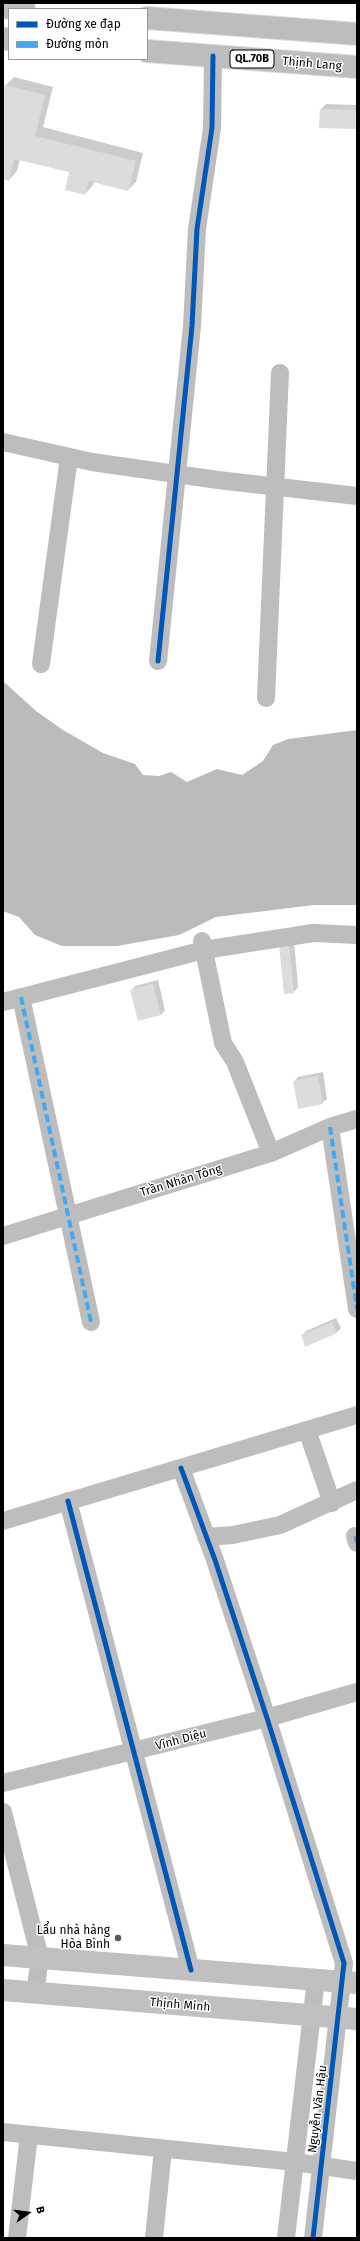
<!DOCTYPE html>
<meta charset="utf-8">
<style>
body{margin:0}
#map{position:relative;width:360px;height:2241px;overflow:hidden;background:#fff;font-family:"Fira Sans",sans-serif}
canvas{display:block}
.frame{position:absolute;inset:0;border:4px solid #000;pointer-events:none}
.legend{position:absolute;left:8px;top:8px;width:140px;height:52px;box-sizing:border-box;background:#fff;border:1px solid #999;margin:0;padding:5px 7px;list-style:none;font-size:12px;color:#000}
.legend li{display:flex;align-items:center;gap:8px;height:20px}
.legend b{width:20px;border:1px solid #999}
.north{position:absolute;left:8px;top:2193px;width:40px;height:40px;-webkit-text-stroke:3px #fff;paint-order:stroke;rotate:76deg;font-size:11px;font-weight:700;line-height:16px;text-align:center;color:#000}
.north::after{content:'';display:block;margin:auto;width:14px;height:18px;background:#000;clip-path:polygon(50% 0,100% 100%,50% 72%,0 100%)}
</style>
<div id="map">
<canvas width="360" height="2241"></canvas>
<div class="frame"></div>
<ul class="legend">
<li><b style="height:5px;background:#0057b8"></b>Đường xe đạp</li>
<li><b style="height:5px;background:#3fa9f5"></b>Đường mòn</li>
</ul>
<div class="north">B</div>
</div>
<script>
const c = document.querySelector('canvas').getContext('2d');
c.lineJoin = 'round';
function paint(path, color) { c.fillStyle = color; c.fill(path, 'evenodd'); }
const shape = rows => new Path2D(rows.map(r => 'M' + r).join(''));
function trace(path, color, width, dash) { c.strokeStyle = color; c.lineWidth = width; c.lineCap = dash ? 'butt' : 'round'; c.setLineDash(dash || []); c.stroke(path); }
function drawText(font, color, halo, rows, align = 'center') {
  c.font = font + ' "Fira Sans",sans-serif'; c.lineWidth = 3; c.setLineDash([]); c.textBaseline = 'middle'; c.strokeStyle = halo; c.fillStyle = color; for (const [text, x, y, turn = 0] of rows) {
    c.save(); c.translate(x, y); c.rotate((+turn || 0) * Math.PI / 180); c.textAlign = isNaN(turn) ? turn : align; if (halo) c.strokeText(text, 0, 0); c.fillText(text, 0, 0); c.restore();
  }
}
paint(shape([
 [3,681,36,711,63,730,103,753,135,764,143,775,159,776,171,772,187,782,217,769,242,775,263,761,273,745,288,739,357,730,357,905,314,905,216,917,179,935,117,946,62,946,35,935,19,917,3,911]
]), '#bbb');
paint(shape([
 [14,77,53,87,43,127,143,153,136,182,128,190,94,182,93,185,85,194,70,172,20,159,17,171,9,180,3,178,3,96,6,85],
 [326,104,357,105,357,128,321,109],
 [294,940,298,987,294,992,280,945],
 [158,980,165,1010,161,1015,131,991,135,986],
 [323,1072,327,1099,322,1103,294,1082,298,1077],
 [336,1318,341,1328,336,1333,302,1336,306,1331]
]), '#0003');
paint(shape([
 [5,85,45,95,35,136,136,161,128,191,89,181,85,195,65,190,69,172,14,159,9,181,3,179,3,92],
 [320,109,357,110,357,129,319,128],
 [289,944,294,993,284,994,279,945],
 [153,984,161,1015,138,1021,130,990],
 [318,1076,323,1104,298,1109,293,1081],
 [332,1322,337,1333,305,1347,301,1335]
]), '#dcdcdc');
const primary = shape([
 [3,7,24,9],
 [147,18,357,34],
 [3,39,9,39],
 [147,51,357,67]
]);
trace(primary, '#dbdbdb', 24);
trace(shape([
 [3,442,92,462,218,480,357,496],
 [158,661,192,326,197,229,212,128,213,56],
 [41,664,69,457],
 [266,698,280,373],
 [202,941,223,1043,235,1062,271,1153],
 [21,997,91,1322],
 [3,1002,204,950,313,933,357,935],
 [330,1127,357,1309],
 [3,1236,271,1153,330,1127,357,1119],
 [307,1430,332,1503],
 [181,1468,215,1560,267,1718,344,1963,313,2238],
 [68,1501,191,1970],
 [3,1521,357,1415],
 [355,1536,357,1543],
 [206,1537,233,1535,280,1525,357,1490],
 [3,1783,267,1718,357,1692],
 [3,1812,40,1958,35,1993],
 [3,2132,295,2162,357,2171],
 [17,2238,29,2135],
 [154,2238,163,2149],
 [286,2238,316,1979]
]), '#bdbdbd', 18);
trace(shape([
 [3,1955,357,1983],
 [3,1990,357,2019]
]), '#c0c0c0', 22);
trace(primary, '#bdbdbd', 22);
trace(shape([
 [21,997,91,1322],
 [330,1127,357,1309],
 [355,1536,357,1543]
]), '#3fa9f5', 4, [8, 4]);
trace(shape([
 [158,661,192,326,197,229,212,128,213,56],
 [181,1468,215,1560,267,1718,344,1963,313,2238],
 [68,1501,191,1970]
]), '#0057b8', 5);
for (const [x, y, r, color] of [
 [118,1938,4,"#595959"]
]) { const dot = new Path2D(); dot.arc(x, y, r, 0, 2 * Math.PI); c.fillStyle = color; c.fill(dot); trace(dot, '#fff', 1.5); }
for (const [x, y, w] of [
 [252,59,44]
]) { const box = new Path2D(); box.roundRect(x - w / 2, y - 9, w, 18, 3); c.fillStyle = '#fff'; c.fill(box); trace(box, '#000', 1); }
drawText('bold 11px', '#000', null, [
 ["QL.70B",252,59]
]);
drawText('12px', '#000', '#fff', [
 ["Thịnh Lang",312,64,5],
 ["Trần Nhân Tông",181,1181,-17],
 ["Vĩnh Diệu",181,1740,-15],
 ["Thịnh Minh",180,2005,5],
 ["Nguyễn Văn Hậu",318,2109,-83]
]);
drawText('12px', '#000', '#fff', [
 ["Lẩu nhà hàng",110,1931],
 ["Hòa Bình",110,1945]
], 'right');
</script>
